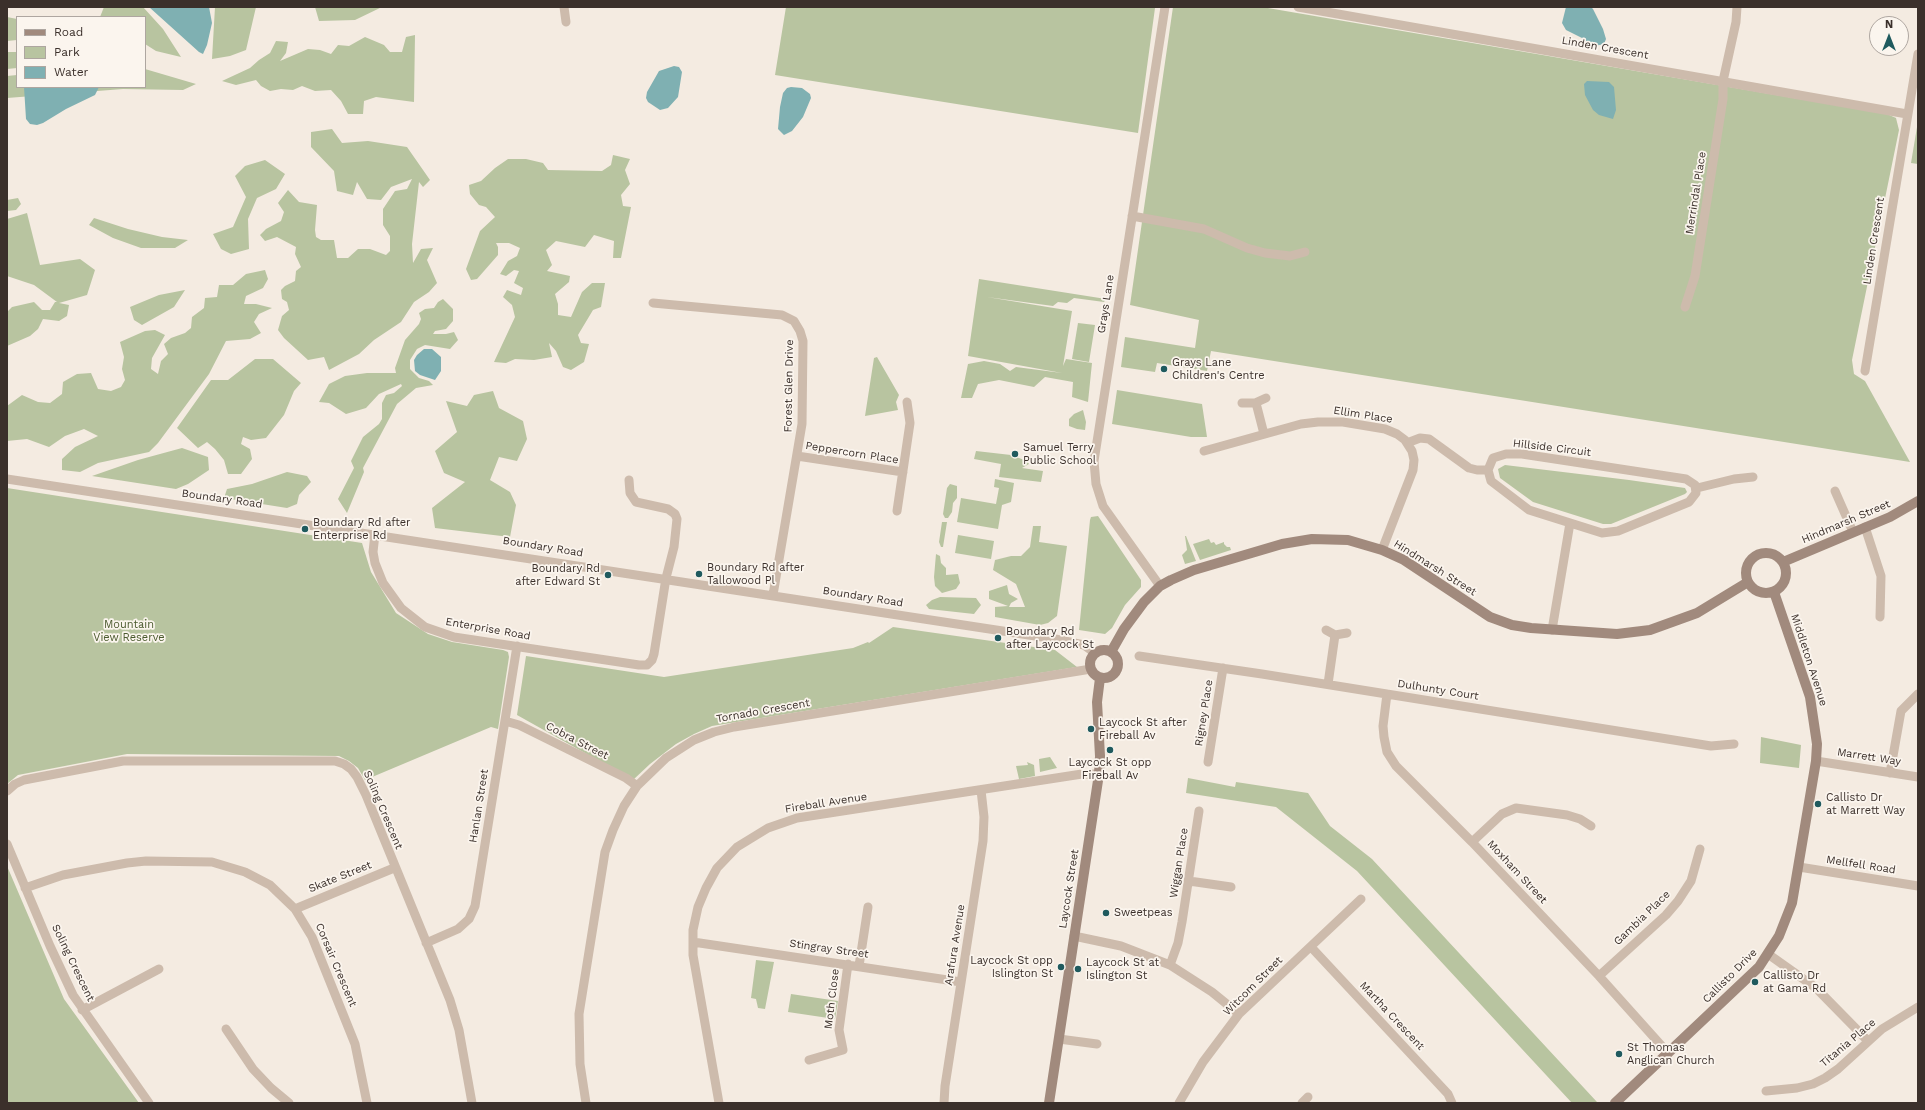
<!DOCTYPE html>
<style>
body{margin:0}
#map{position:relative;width:1925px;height:1110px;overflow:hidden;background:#f4ebe1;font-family:"Work Sans",sans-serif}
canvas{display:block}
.frame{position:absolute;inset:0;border:8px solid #3b302b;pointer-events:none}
.legend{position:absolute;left:16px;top:16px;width:130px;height:72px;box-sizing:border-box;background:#fbf5ee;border:1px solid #aea6a0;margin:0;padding:5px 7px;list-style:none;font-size:12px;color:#3b302b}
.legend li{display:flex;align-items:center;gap:8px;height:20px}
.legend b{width:20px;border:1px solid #aea6a0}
.north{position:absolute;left:1869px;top:16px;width:40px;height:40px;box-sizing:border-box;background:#fbf5ee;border:1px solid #aea6a0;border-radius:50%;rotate:0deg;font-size:11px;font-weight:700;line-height:16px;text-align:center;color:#3b302b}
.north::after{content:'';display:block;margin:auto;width:14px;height:18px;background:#1f5a5e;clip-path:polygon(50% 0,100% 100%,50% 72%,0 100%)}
</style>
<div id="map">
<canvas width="1925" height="1110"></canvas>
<div class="frame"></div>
<ul class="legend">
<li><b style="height:5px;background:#a18a7d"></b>Road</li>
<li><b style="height:11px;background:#b8c4a0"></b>Park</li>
<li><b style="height:11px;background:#7fb0b2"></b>Water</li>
</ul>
<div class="north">N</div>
</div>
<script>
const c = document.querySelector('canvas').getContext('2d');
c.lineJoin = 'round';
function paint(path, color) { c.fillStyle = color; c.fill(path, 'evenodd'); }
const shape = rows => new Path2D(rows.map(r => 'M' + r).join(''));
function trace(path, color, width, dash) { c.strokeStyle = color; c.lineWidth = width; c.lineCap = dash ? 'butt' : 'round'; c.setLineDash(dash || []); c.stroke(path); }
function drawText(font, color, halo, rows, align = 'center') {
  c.font = font + ' "Work Sans",sans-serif'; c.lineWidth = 3.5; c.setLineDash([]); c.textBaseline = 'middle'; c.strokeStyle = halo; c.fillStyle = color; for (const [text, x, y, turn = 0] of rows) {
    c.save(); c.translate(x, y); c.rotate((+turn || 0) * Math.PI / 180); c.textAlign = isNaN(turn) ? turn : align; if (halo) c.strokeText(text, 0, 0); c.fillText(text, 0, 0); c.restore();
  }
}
paint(shape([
 [104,7,143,7,163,29,181,57,156,51,145,44,145,17,100,17],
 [215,7,256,7,246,50,230,56,212,59],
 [315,7,382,7,355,20,319,21],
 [786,7,1155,8,1138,133,775,75],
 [1173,7,1262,7,1887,114,1896,118,1899,130,1852,360,1854,374,1865,381,1910,462,1211,351,1207,371,1157,363,1155,372,1121,367,1125,337,1195,348,1199,320,1130,305],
 [7,17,17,19,17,40,7,41],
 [415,35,414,102,376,97,364,101,363,114,348,114,341,101,331,90,315,91,302,86,293,90,281,89,270,91,261,86,256,80,236,85,222,81,250,68,259,60,270,53,276,41,288,42,286,53,280,61,308,49,320,50,331,54,338,45,349,46,365,37,384,45,390,52,402,52,406,37],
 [7,52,17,52,17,68,7,69],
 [145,69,196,84,183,90,123,89,7,98,7,76,17,75,17,87,145,87],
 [1918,121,1918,164,1911,163],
 [332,129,342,143,368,141,407,147,430,180,423,187,419,182,412,244,413,263,421,249,433,248,427,260,437,283,429,292,414,302,401,322,374,340,359,354,329,370,324,357,308,360,284,338,278,330,282,316,289,310,287,302,282,299,281,290,285,286,295,281,296,271,301,267,295,254,296,247,277,237,265,241,260,235,266,229,281,221,284,212,278,203,288,190,299,202,317,205,315,230,316,237,321,240,334,240,337,258,348,258,358,249,370,249,386,255,390,251,390,236,383,225,383,209,395,191,407,189,412,179,391,187,381,200,367,199,357,182,353,195,337,191,334,171,311,147,311,132],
 [613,155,630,159,625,170,630,184,621,195,623,206,631,207,621,258,613,258,614,241,594,235,585,247,556,241,546,250,552,265,547,271,570,276,569,282,555,294,558,304,558,315,571,317,582,292,592,283,605,283,601,307,593,310,578,335,581,343,589,344,584,362,571,370,563,367,556,351,549,343,552,357,534,360,515,359,506,363,494,362,515,317,512,305,503,297,507,290,521,295,523,288,514,283,519,271,514,270,506,276,500,274,508,261,517,256,520,248,509,243,496,243,498,247,498,255,477,279,471,280,466,269,480,231,495,217,486,207,479,205,470,194,469,185,481,181,495,168,508,159,526,159,543,163,548,170,602,171,611,165],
 [265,160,285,174,276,189,257,198,248,219,249,249,231,254,221,249,213,234,233,227,246,197,235,176,245,166],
 [18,198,21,204,16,210,7,211,7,200],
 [27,213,40,265,80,259,95,270,87,295,59,303,69,305,67,316,59,321,43,319,38,329,30,336,7,346,7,312,12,307,34,302,42,310,50,310,55,302,57,302,34,285,7,276,7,219],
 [94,218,128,229,162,237,188,240,175,248,141,248,113,238,89,225],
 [265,270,268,279,263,288,246,296,244,304,256,304,272,308,259,314,254,322,261,333,250,339,226,341,209,374,158,443,149,452,98,463,80,472,62,470,62,459,75,447,98,436,84,429,65,436,49,447,27,439,7,441,7,406,22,395,38,402,50,403,62,394,63,382,77,374,91,373,98,389,111,391,121,387,125,380,122,369,124,357,120,342,145,331,155,330,165,335,152,358,151,369,158,374,161,361,168,354,164,344,171,338,185,333,191,328,192,317,204,308,205,298,217,297,219,285,233,285,246,274],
 [979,279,1106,299,1104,302,1074,298,1067,303,1058,302,1053,306,987,297,1072,311,1063,366,1066,359,1092,363,1088,402,1072,397,1073,382,1045,377,1034,387,999,380,978,384,972,398,961,398,968,364,984,361,1000,364,1010,371,1016,367,1062,373,968,356],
 [185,290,174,307,142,325,134,320,130,307,159,295],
 [443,299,453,309,453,321,446,329,435,331,433,334,446,334,454,332,458,340,450,349,425,345,417,349,410,360,410,369,419,378,429,381,433,385,416,388,397,404,363,468,364,472,347,513,338,499,354,468,351,461,363,437,379,424,382,419,382,403,386,395,394,393,402,386,401,384,379,394,366,408,346,414,329,403,319,402,329,384,345,376,367,373,396,373,395,368,405,340,419,324,421,319,419,313,425,309,434,308,438,302],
 [1078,323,1095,325,1089,362,1072,359],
 [877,357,899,395,896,402,898,410,865,416,874,358],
 [255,359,273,359,301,383,294,391,284,415,266,438,251,440,243,437,241,444,250,449,252,459,241,474,228,474,224,460,215,449,207,442,198,448,177,428,211,380,228,380],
 [1117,390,1202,404,1207,437,1191,437,1112,424],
 [493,391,499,408,523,421,527,439,517,461,499,457,490,480,510,492,516,505,510,537,435,528,432,508,465,482,444,473,435,451,457,432,446,401,467,406,474,395],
 [1083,410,1086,422,1085,430,1077,429,1069,426,1069,419,1074,414],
 [182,448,208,457,209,470,188,484,176,489,92,476,138,460],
 [976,451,1011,455,1027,461,1029,464,1022,468,1043,471,1041,482,999,477,1001,464,974,459],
 [1505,465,1629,480,1685,488,1687,492,1685,494,1611,524,1603,524,1533,502,1500,478,1498,469],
 [287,472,307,476,311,482,299,495,297,504,287,508,224,498,227,489,252,484],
 [995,479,1014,483,1011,502,1002,505,998,529,957,522,961,498,996,504,999,488,994,487],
 [950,484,957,486,957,498,953,503,952,512,948,518,945,518,943,514,947,488],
 [7,488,362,543,371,572,396,613,428,634,452,642,503,650,508,652,509,657,498,729,491,727,365,780,358,768,349,761,339,756,127,754,18,775,7,784],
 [1098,516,1141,580,1141,587,1125,605,1112,628,1105,634,1079,630,1090,520,1091,517],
 [942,522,947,522,943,547,941,547,939,542],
 [1033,526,1041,526,1039,542,1067,546,1057,616,1048,623,1040,625,995,617,995,607,1008,606,989,599,989,591,1007,585,1009,594,1018,599,1011,603,1009,607,1025,607,1016,584,993,570,995,560,1011,556,1021,556,1030,547],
 [958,535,994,541,991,559,955,553],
 [1185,536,1186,536,1196,561,1185,564,1182,555,1187,550],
 [1209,539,1211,543,1214,542,1216,545,1224,542,1224,539,1224,544,1227,547,1230,547,1231,550,1200,560,1193,544],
 [936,554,940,556,941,563,946,568,946,575,958,574,960,583,956,589,942,593,935,586,934,577],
 [940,597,976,598,981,605,974,614,929,609,926,605,932,600],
 [893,627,1055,650,1077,667,712,726,694,734,676,744,650,764,633,780,517,715,526,656,664,677,853,648,868,642,869,643],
 [1761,737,1801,745,1799,768,1760,763],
 [1050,757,1057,768,1040,772,1039,759],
 [1027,762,1034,765,1035,776,1019,779,1016,766,1028,765],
 [1188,778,1235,787,1236,782,1308,793,1330,826,1372,859,1597,1102,1572,1103,1357,871,1276,807,1186,793],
 [7,866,64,999,139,1103,7,1103],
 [756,960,774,962,765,1009,758,1008,756,999,751,998],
 [791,994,838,1001,835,1019,788,1012]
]), '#b8c4a0');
paint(shape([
 [149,7,209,7,212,23,207,45,203,54,199,52],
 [1566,7,1591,7,1593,9,1603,29,1606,39,1604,44,1595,46,1589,45,1584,43,1582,38,1566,30,1562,23],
 [674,66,679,67,682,72,678,97,668,108,660,110,648,102,646,98,647,92,659,71],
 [1587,81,1609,82,1614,87,1616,110,1613,119,1599,115,1593,110,1585,95,1584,84],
 [24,87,99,87,95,95,66,109,43,123,37,125,30,124,26,119],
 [791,87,802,88,810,94,811,98,803,117,792,131,784,135,778,129,780,107,783,93,787,88],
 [424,349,432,349,441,357,441,371,435,380,420,375,415,371,414,360,417,355]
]), '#7fb0b2');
trace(shape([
 [564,7,566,22],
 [1298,7,1907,114],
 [1132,216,1204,229,1247,248,1265,253,1290,256,1305,252],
 [653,303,782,315,794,321,800,331,803,341,802,424,773,595],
 [1685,307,1695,276,1723,99,1723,81,1736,22,1737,7],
 [1865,371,1918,54],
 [1242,403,1255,403,1266,398],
 [1256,403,1264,434],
 [1407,443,1420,438,1429,439,1469,468,1477,470,1488,470],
 [1204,451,1301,424,1318,422,1343,422,1385,429,1397,434,1405,440,1412,451,1414,460,1413,470,1382,550],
 [1522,454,1686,479,1695,485,1696,493,1689,502,1618,531,1602,533,1529,510,1491,481,1488,470,1493,458,1506,454,1522,454],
 [797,456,903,472],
 [7,479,1055,639,1084,645,1095,653],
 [1697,488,1734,479,1753,477],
 [1835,491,1853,532],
 [897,511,910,423,907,402],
 [1865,527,1881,576,1880,617],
 [375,534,373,552,375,563,383,583,401,608,425,627,454,637,639,665,647,665,652,660,654,654,666,578,674,547,677,519,675,514,668,509,636,502,630,493,629,480],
 [1160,586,1103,506,1096,484,1094,461,1165,7],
 [1326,630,1335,635,1347,633],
 [1552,630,1570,523],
 [1139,656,1262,674,1711,746,1734,744],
 [1328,684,1335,635],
 [1387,694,1383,726,1384,737,1387,752,1396,766,1472,842,1599,976,1668,1053],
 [505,721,519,725,626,778,637,786],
 [1816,761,1918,777],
 [1208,762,1223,668],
 [1890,773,1901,711,1918,694],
 [7,791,15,784,24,780,123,761,335,761,344,764,351,769,357,777,366,795,450,1000,459,1030,472,1103],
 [1472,842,1502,814,1516,808,1567,815,1580,819,1591,826],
 [7,844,50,946,73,995,149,1103],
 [1799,867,1918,886],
 [1189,881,1231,887],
 [25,888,63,875,127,863,146,861,212,862,245,872,270,885,295,909,312,937,355,1044,367,1103],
 [295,909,394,868],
 [1074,936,1121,946,1170,965,1212,992,1239,1014],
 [693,942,961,982],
 [426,943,458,929,469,919,475,906,517,646],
 [1311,947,1448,1094,1452,1103],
 [1768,954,1816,988,1868,1041],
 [1170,965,1178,943,1182,922,1199,811],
 [859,966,868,907],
 [1599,976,1666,915,1678,901,1691,881,1700,849],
 [82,1010,159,969],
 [226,1029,253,1069,271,1088,289,1103],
 [1059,1039,1097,1044],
 [809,1060,843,1050,839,1030,848,964],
 [1766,1091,1797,1088,1813,1084,1825,1078,1838,1069,1882,1029,1918,1007],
 [586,1103,580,1064,579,1014,605,852,613,830,624,806,637,786,666,758,694,740,714,732,734,727,1091,669],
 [719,1103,693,955,693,930,698,907,706,888,717,868,737,847,768,828,797,818,1082,774,1099,774],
 [944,1103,945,1086,983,841,984,817,981,790],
 [1179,1103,1203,1062,1239,1014,1361,899],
 [1302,1103,1308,1097]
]), '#cdbbac', 9);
trace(shape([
 '1746 573a20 20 0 1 1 40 0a20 20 0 1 1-40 0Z',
 [1783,562,1890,517,1918,501],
 '1090 664a14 14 0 1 1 28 0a14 14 0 1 1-28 0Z',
 [1111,652,1124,629,1144,602,1160,586,1171,580,1194,570,1282,544,1312,539,1348,540,1382,550,1404,560,1490,617,1512,625,1531,628,1617,634,1650,630,1697,613,1748,582],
 [1049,1103,1099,774,1100,756,1097,702,1100,678],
 [1615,1103,1759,967,1779,936,1792,903,1816,761,1817,744,1810,697,1774,592]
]), '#a18a7d', 10);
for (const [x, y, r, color] of [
 [1164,369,4,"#1f5a5e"],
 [1015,454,4,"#1f5a5e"],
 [305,529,4,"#1f5a5e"],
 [699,574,4,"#1f5a5e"],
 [608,575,4,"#1f5a5e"],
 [998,638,4,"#1f5a5e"],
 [1091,729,4,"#1f5a5e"],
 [1110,750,4,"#1f5a5e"],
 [1818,804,4,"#1f5a5e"],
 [1106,913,4,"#1f5a5e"],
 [1061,967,4,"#1f5a5e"],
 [1078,969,4,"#1f5a5e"],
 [1755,982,4,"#1f5a5e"],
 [1619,1054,4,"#1f5a5e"]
]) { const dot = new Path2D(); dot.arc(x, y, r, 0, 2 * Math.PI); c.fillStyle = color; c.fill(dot); trace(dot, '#fbf5ee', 1.5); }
drawText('11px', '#3b302b', '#fbf5ee', [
 ["Linden Crescent",1605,48,10],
 ["Merrindal Place",1696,193,-81],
 ["Linden Crescent",1874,241,-81],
 ["Grays Lane",1106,304,-81],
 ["Forest Glen Drive",789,386,-89],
 ["Ellim Place",1363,415,9],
 ["Hillside Circuit",1552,448,7],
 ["Peppercorn Place",852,453,9],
 ["Boundary Road",222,499,8],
 ["Hindmarsh Street",1846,522,-23],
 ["Boundary Road",543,547,9],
 ["Hindmarsh Street",1435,568,32],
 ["Boundary Road",863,597,9],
 ["Enterprise Road",488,629,10],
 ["Middleton Avenue",1809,660,72],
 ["Dulhunty Court",1438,690,9],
 ["Tornado Crescent",763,711,-10],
 ["Rigney Place",1204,713,-81],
 ["Cobra Street",577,741,27],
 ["Marrett Way",1869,757,9],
 ["Fireball Avenue",826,803,-9],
 ["Hanlan Street",479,806,-81],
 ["Soling Crescent",383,810,67],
 ["Wiggan Place",1179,863,-81],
 ["Mellfell Road",1861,865,9],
 ["Moxham Street",1517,872,47],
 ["Skate Street",340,877,-22],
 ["Laycock Street",1069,889,-81],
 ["Gambia Place",1642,918,-44],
 ["Arafura Avenue",955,945,-81],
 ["Stingray Street",829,949,8],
 ["Soling Crescent",73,963,64],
 ["Corsair Crescent",336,965,67],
 ["Callisto Drive",1730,976,-45],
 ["Witcom Street",1253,986,-45],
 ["Moth Close",832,999,-83],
 ["Martha Crescent",1392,1016,47],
 ["Titania Place",1848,1043,-40]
]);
drawText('11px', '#3b302b', '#fbf5ee', [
 ["Grays Lane",1172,363],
 ["Children's Centre",1172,376],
 ["Samuel Terry",1023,448],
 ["Public School",1023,461],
 ["Boundary Rd after",313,523],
 ["Enterprise Rd",313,536],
 ["Boundary Rd after",707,568],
 ["Tallowood Pl",707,581],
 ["Boundary Rd",600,569,"right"],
 ["after Edward St",600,582,"right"],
 ["Boundary Rd",1006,632],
 ["after Laycock St",1006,645],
 ["Laycock St after",1099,723],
 ["Fireball Av",1099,736],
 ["Laycock St opp",1110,763,"center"],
 ["Fireball Av",1110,776,"center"],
 ["Callisto Dr",1826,798],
 ["at Marrett Way",1826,811],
 ["Sweetpeas",1114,913],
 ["Laycock St opp",1053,961,"right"],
 ["Islington St",1053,974,"right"],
 ["Laycock St at",1086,963],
 ["Islington St",1086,976],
 ["Callisto Dr",1763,976],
 ["at Gama Rd",1763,989],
 ["St Thomas",1627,1048],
 ["Anglican Church",1627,1061]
], 'left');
drawText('11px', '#4a5a2e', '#fbf5ee', [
 ["Mountain",129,625],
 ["View Reserve",129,638]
]);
</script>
